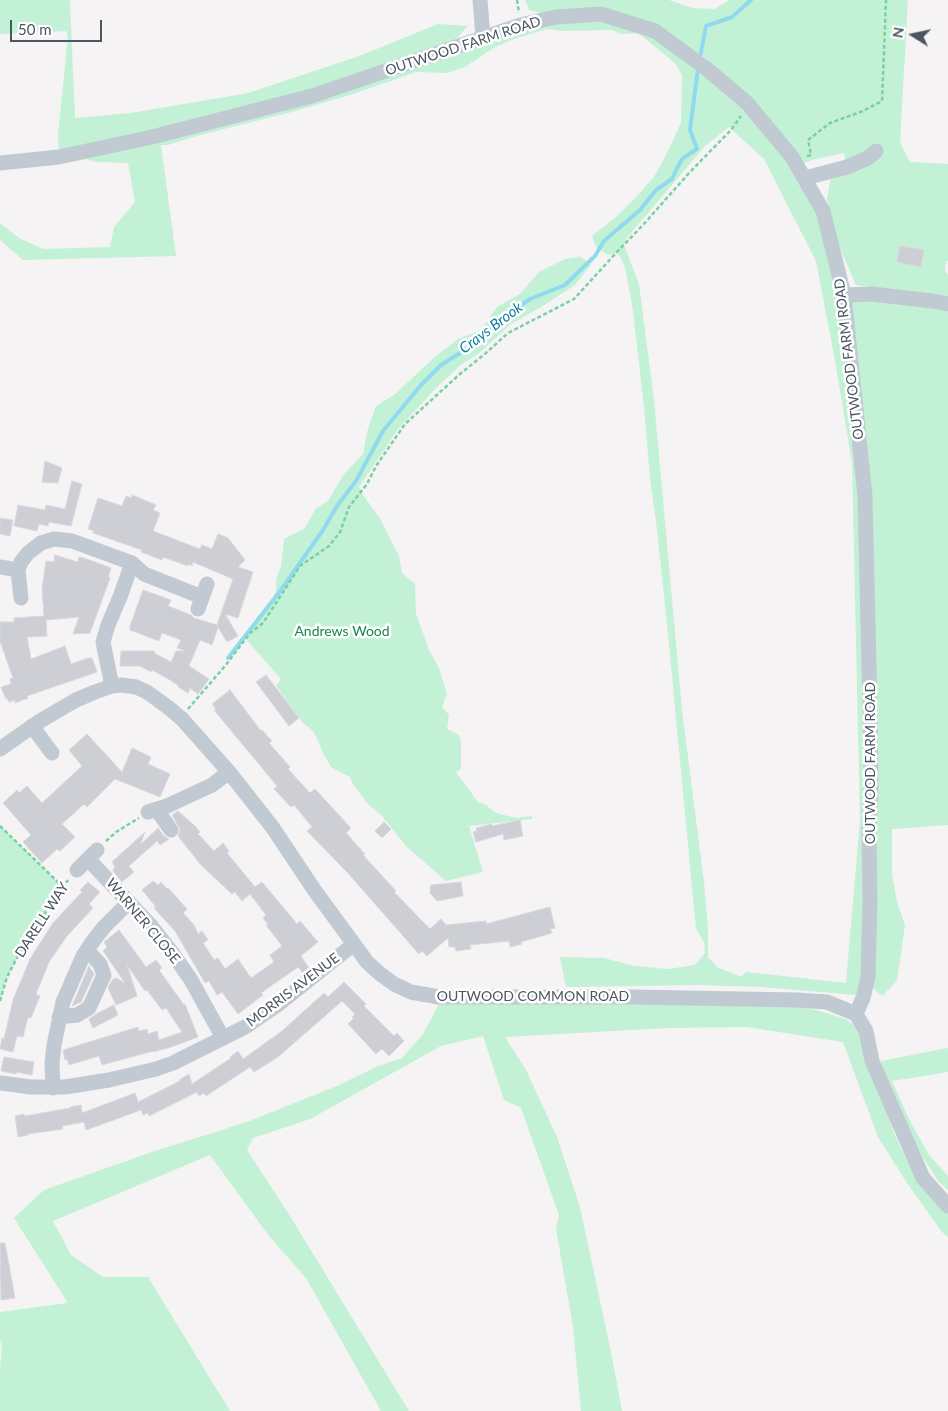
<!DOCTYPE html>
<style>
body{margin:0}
#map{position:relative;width:948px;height:1411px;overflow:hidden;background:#f5f3f3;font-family:Lato,sans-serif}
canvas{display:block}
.north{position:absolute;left:888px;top:10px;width:50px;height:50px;-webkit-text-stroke:4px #fff;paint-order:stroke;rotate:280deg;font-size:14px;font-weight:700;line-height:20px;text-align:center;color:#4a5661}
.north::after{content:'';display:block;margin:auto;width:18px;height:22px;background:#4a5661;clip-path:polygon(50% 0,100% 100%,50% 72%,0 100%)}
.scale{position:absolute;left:10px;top:20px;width:92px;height:22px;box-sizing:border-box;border:2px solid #4a5661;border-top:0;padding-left:6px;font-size:15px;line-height:18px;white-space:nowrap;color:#4a5661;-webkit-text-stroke:4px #fff;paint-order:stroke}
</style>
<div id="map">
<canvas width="948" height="1411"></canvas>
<div class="north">N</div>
<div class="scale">50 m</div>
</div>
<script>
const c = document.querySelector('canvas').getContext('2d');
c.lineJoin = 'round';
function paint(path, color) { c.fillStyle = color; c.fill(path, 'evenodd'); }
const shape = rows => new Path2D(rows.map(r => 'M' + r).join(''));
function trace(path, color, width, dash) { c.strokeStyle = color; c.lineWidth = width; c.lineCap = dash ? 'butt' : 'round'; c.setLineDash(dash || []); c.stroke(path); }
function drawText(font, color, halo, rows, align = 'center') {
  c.font = font + ' Lato,sans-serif'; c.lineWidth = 5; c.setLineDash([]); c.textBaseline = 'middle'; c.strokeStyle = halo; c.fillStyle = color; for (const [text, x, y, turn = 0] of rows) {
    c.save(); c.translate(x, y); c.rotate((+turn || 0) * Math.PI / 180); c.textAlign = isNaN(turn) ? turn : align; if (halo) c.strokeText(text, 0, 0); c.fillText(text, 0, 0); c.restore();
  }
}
paint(shape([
 [0,0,70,0,75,118,131,113,248,93,362,55,438,24,468,26,446,50,541,19,601,15,654,32,742,100,816,202,844,295,948,304,948,825,892,829,892,875,897,902,905,925,897,981,882,996,866,982,864,971,856,995,762,987,698,985,566,987,560,957,604,958,634,966,668,969,695,965,705,953,704,942,696,929,667,624,657,530,650,477,644,408,633,311,625,267,620,256,616,253,608,255,596,247,592,236,616,217,636,197,654,177,665,157,681,123,682,75,675,63,638,33,622,34,611,30,562,31,547,29,517,38,495,47,465,67,447,73,416,72,353,94,292,112,196,136,168,145,161,145,176,256,23,260,0,240,0,223,19,238,43,249,110,247,114,227,135,202,128,163,95,162,86,159,79,153,59,157,58,134,68,36,66,31,0,34],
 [729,127,764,159,816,261,836,366,852,463,860,820,846,983,746,972,742,977,717,967,708,957,708,928,704,882,682,710,654,400,639,284,624,245,626,239,705,146],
 [525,0,669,0,693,8,714,9,730,0,908,0,900,142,910,162,948,164,948,261,946,261,945,271,948,275,948,298,856,285,839,246,827,199,832,171,847,166,844,153,816,159,797,165,760,110,703,56,655,31,601,14,556,17,529,10],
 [581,257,591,265,575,285,541,307,511,324,478,354,462,364,439,385,398,429,359,487,363,495,381,520,399,556,402,573,415,584,416,614,430,652,439,668,447,694,442,707,449,715,447,729,459,735,461,743,461,769,456,772,478,802,486,805,496,813,516,818,532,816,532,819,469,826,483,872,446,881,407,847,381,815,367,803,353,784,350,777,331,767,323,753,316,736,312,730,303,723,276,686,281,679,245,638,269,606,276,591,276,579,281,567,284,539,305,528,316,508,328,501,344,474,363,454,367,432,376,406,394,395,435,357,458,339,481,330,497,307,520,294,539,272,565,259],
 [0,826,63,887,34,929,19,954,7,977,0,1001],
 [742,1000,812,1009,846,1019,860,1030,893,1131,903,1153,919,1177,948,1211,948,1237,942,1232,907,1183,878,1137,843,1042,747,1027,668,1028,505,1037,526,1070,557,1137,580,1207,611,1352,622,1411,581,1411,573,1327,556,1229,559,1215,521,1108,504,1100,483,1036,441,1046,310,1119,253,1138,247,1150,290,1216,409,1411,381,1411,306,1278,269,1236,210,1155,53,1221,71,1255,103,1277,148,1277,230,1411,0,1411,0,1369,2,1346,0,1340,0,1312,68,1303,14,1218,44,1190,152,1152,247,1122,337,1086,376,1067,402,1058,423,1034,439,1004],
 [948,1048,948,1072,892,1081,911,1123,929,1155,948,1176,948,1190,939,1182,922,1156,886,1084,881,1061]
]), '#c3f1d5');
trace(shape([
 [700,58,706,26,732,17,751,0],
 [228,658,281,590,323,530,337,506,356,481,383,431,421,385,441,365,468,348,487,329,510,313,530,299,565,285,595,256,604,241,640,210,656,190,672,179,677,168,683,158,697,149,690,130,698,68]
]), '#90daee', 4);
const building = shape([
 [900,246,924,250,921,267,897,262,900,246],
 [45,461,62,468,58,483,42,482,45,461],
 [72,481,82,484,71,526,49,522,48,526,39,524,37,531,14,526,18,505,45,510,46,505,65,509,72,481],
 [132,495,156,505,153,510,160,513,153,531,200,549,202,545,212,549,218,534,228,538,245,560,238,567,253,572,238,618,225,614,238,636,227,642,218,627,212,645,200,640,189,666,209,679,198,694,190,688,188,693,178,687,179,686,170,680,152,670,151,672,140,666,120,666,121,651,155,651,154,653,171,662,176,651,186,651,177,648,181,640,162,633,159,641,130,630,130,626,143,590,171,600,168,606,191,615,194,618,217,625,233,579,193,562,192,566,188,564,188,566,163,557,162,560,141,552,142,550,93,533,94,531,88,529,98,498,122,506,126,496,131,498,132,495],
 [0,518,13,520,10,536,0,534,0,518],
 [55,555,78,562,79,557,84,558,111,568,108,577,110,578,90,633,73,634,79,617,46,620,47,636,27,637,31,659,65,646,71,664,88,658,92,658,97,672,27,696,28,698,15,703,15,700,9,702,8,699,6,699,1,687,11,684,10,679,13,678,0,641,0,622,14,622,14,618,44,616,42,589,46,561,54,562,55,555],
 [266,675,299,718,289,726,256,682,266,675],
 [230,690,261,731,262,730,272,741,269,743,290,767,288,769,310,793,315,789,351,828,346,833,365,854,363,855,396,891,394,892,430,929,441,919,446,925,486,921,486,924,550,907,555,928,550,929,552,933,521,942,522,944,510,947,509,941,470,945,471,949,456,951,455,947,449,947,448,938,427,956,422,951,419,954,347,872,307,831,312,827,294,805,291,807,274,789,277,786,214,710,216,709,212,704,230,690],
 [87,734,122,772,132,748,151,757,148,764,170,774,160,797,115,779,87,807,84,804,62,824,75,837,60,851,57,849,42,863,23,842,31,835,3,803,17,790,19,793,27,786,42,803,82,766,69,750,87,734],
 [178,811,195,826,200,832,198,834,214,851,223,843,229,851,227,853,255,887,262,882,297,924,300,921,318,942,301,956,309,968,303,973,298,967,261,993,263,995,238,1014,222,992,217,995,209,981,205,983,175,931,154,908,156,907,142,890,153,881,158,885,161,882,167,889,168,888,187,909,183,913,194,925,198,934,202,931,208,940,203,943,214,960,218,958,225,969,238,959,251,978,274,962,270,955,282,946,266,925,268,924,263,918,266,915,250,894,242,901,235,892,232,894,201,865,178,836,180,829,172,815,178,811],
 [520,820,523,836,504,840,503,834,476,842,473,832,477,831,476,828,491,824,492,826,520,820],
 [384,822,391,829,382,838,375,831,384,822],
 [158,828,164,836,169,839,160,845,157,841,129,866,134,872,122,882,113,871,115,866,112,862,145,832,140,845,158,828],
 [88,882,100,892,89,904,93,908,67,936,49,962,36,994,40,996,31,1018,28,1017,23,1037,17,1036,13,1052,0,1049,2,1038,4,1039,13,1000,30,959,53,923,82,892,80,890,88,882],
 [461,882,463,896,437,901,430,893,431,885,461,882],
 [119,930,146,967,156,960,162,968,159,970,184,1005,185,1004,198,1037,168,1048,153,1052,153,1051,102,1065,99,1056,69,1065,67,1059,65,1060,63,1050,138,1027,139,1031,147,1029,148,1034,157,1031,159,1040,182,1032,166,1008,162,1010,147,990,145,991,127,965,137,996,116,1005,108,988,112,980,116,978,125,983,103,951,107,947,104,942,119,930],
 [89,966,94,974,81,1002,72,1006,89,966],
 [344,982,366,1004,364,1006,394,1036,397,1033,404,1041,389,1056,382,1049,376,1054,348,1024,354,1018,352,1017,355,1014,342,1001,278,1057,254,1072,250,1067,206,1096,204,1093,199,1096,197,1092,149,1116,148,1113,143,1115,141,1110,86,1130,84,1122,62,1126,63,1129,28,1134,28,1135,18,1137,15,1116,24,1114,25,1116,70,1108,70,1107,81,1105,82,1113,135,1093,138,1102,180,1081,179,1080,189,1074,192,1084,231,1058,230,1057,238,1051,243,1059,282,1031,324,993,328,997,344,982],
 [114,1005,118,1015,93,1028,89,1019,96,1014,114,1005],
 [4,1057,34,1062,32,1075,17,1072,16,1074,1,1071,4,1057],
 [0,1243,5,1243,15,1298,1,1300,0,1243]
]);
paint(building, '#cdcfd5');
trace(building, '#d7d9de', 1);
trace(shape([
 [517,0,519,13],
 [807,156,811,155,808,140,830,123,863,111,882,101,886,0],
 [188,709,225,666,250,633,263,623,300,566,329,546,340,532,349,507,367,484,376,466,405,424,460,374,486,353,508,333,574,299,616,253,643,225,689,173,731,130,741,116],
 [0,826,63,887],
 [106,841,116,832,139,818],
 [0,1001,7,977,19,954,34,929,68,880]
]), '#7ad0a6', 2.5, [4, 2.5]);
trace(shape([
 [480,0,483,37],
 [0,163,59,157,152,137,312,96,520,25,556,17,601,14,655,31,707,69,747,103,792,157,823,211,844,295,865,496,870,709,871,784,869,832,870,901,868,977,863,998,856,1014],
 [805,178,847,167,868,158,876,151],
 [844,295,872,294,932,301,948,304],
 [0,567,18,570],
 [21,598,18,570,21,562,28,553,41,543,54,539,72,541,132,563,144,574,202,597],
 [198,609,207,584],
 [112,686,103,642,108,625,120,597,132,563],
 [32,726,52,753],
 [0,749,40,721,76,700,95,692,112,686,122,685,136,687,147,692,169,708,182,719,229,772,273,828,315,891,367,962,379,973,394,984,411,992,439,997,632,997,797,1000,827,1002,856,1014,866,1031,872,1061,923,1178,948,1206],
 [157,810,171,830],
 [148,812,167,806,212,785,229,772],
 [88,859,152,927,173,954,191,980,223,1038],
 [77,870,97,850],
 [59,1017,77,1015,89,1008,104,975,100,964,87,950],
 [0,1083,31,1087,65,1087,109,1080,156,1069,173,1063,245,1027,280,1003,354,944],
 [53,1088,52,1063,54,1045,63,1002,83,956,93,941,104,927,129,902]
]), '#c1cad2', 15);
drawText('14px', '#4a5661', '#fff', [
 ["OUTWOOD FARM ROAD",463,46,-18],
 ["OUTWOOD FARM ROAD",849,359,-97],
 ["OUTWOOD FARM ROAD",870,763,-90],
 ["DARELL WAY",42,920,-57],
 ["WARNER CLOSE",143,921,50],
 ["MORRIS AVENUE",293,990,-37],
 ["OUTWOOD COMMON ROAD",533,996]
]);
drawText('14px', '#17864f', '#fff', [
 ["Andrews Wood",342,631]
]);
drawText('italic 15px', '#0c7c9b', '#fff', [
 ["Crays Brook",491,328,-37]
]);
</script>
